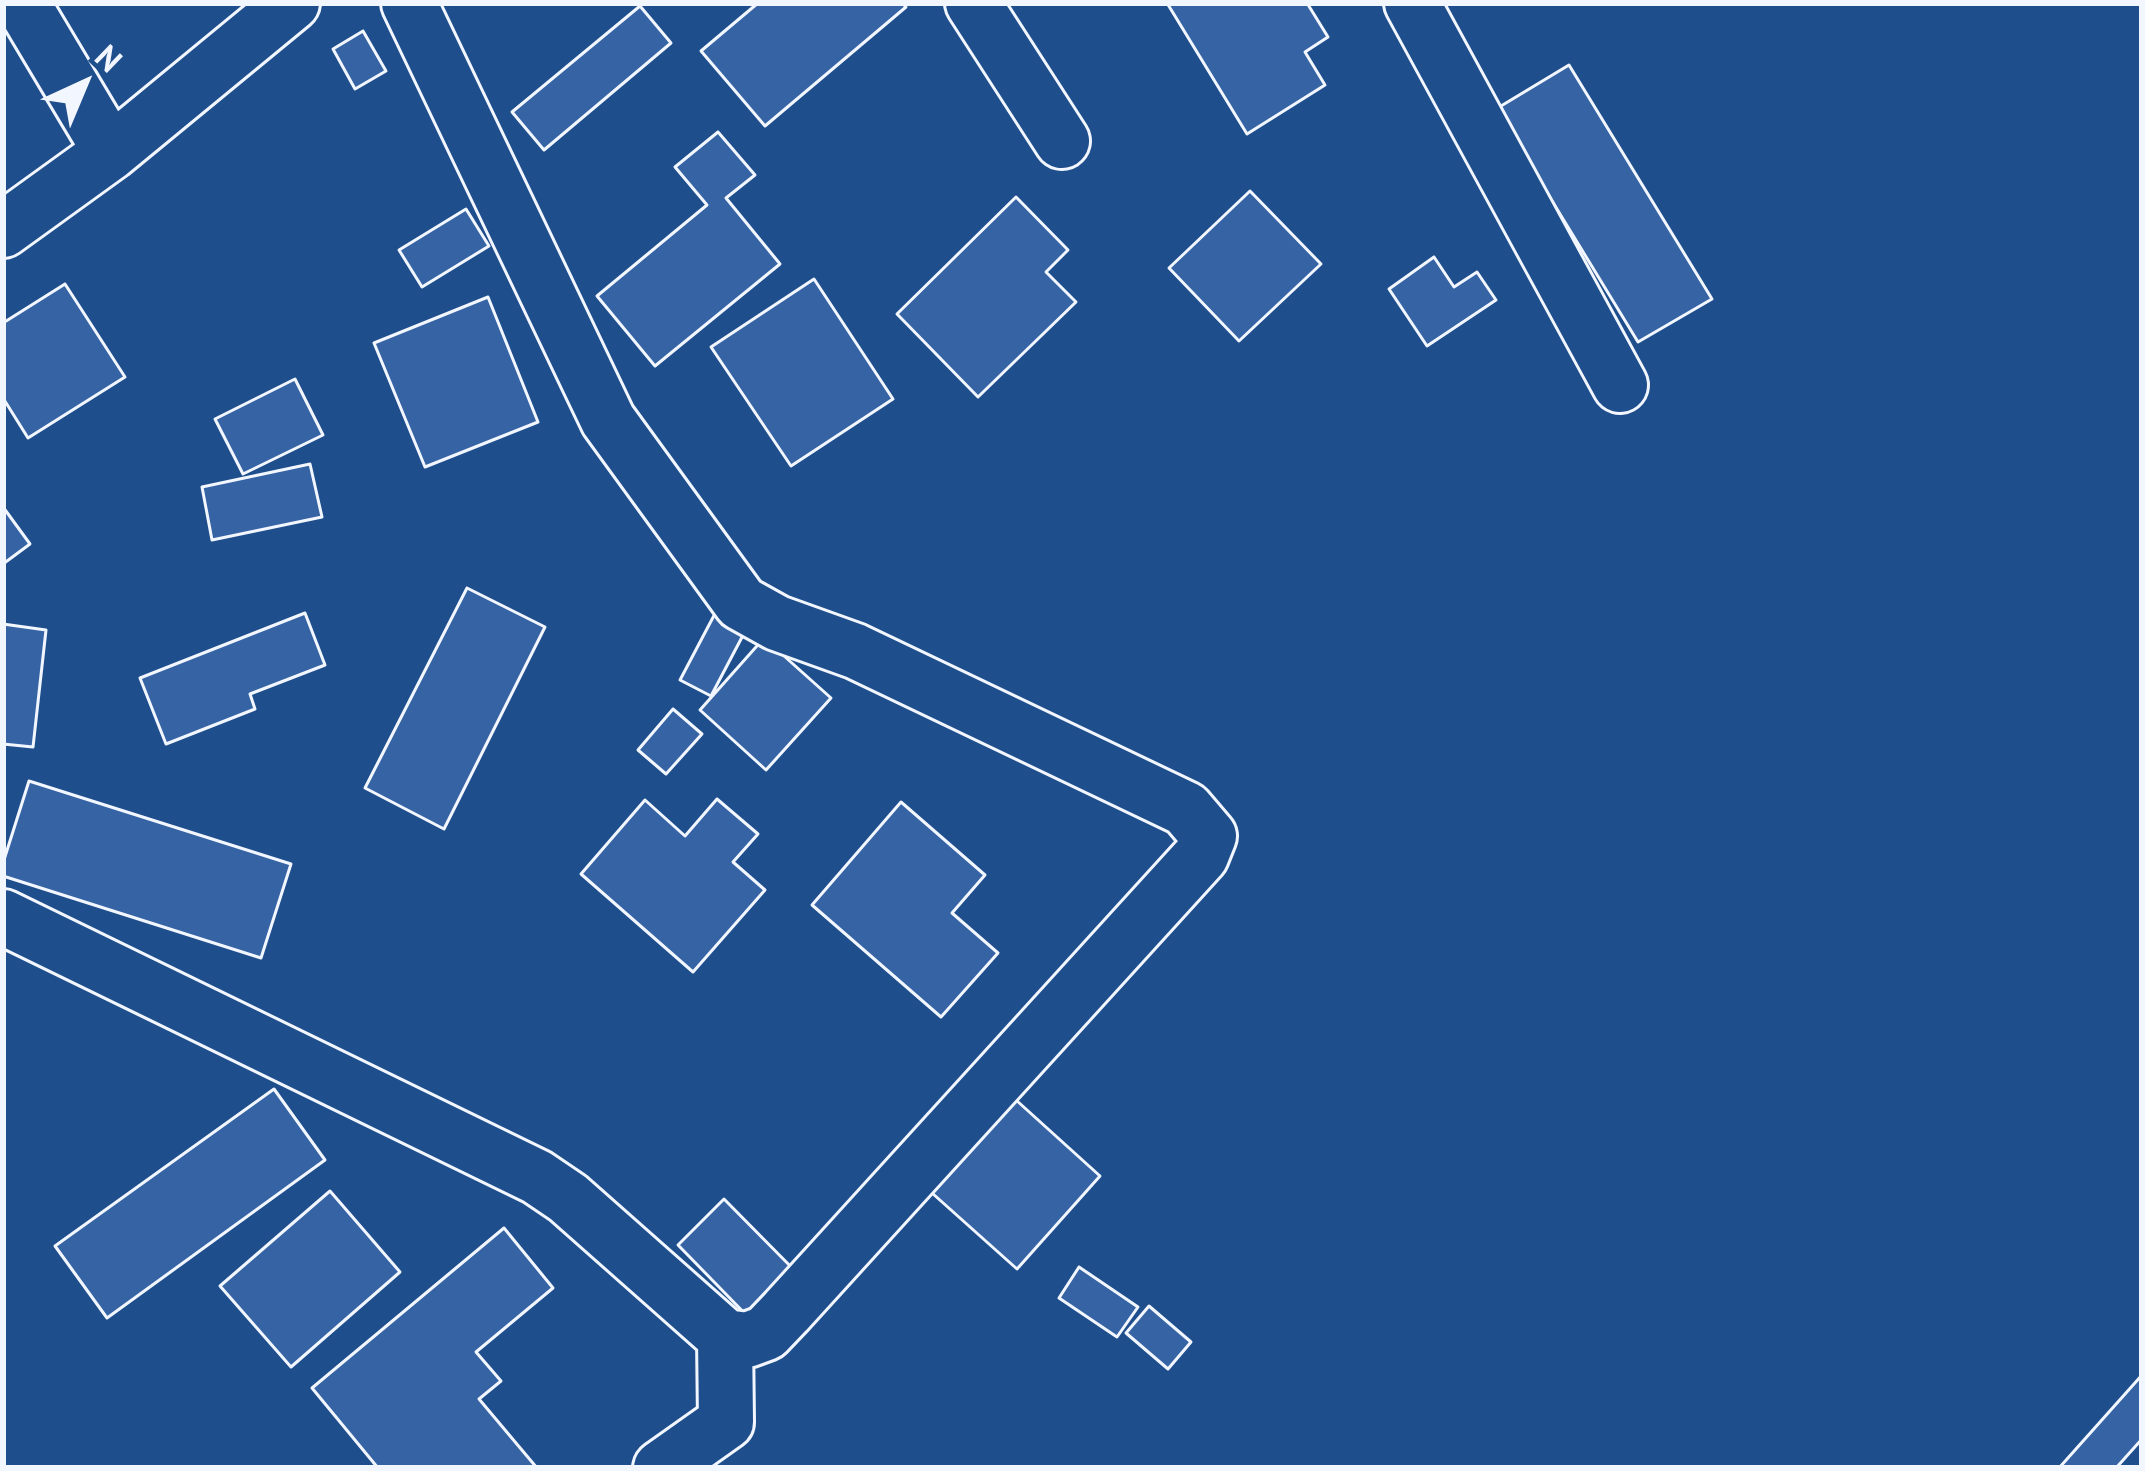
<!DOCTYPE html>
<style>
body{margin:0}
#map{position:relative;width:2145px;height:1471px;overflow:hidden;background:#1f4e8c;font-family:"PT Sans",sans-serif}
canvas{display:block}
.frame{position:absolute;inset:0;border:6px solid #f2f6ff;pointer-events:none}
.north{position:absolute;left:24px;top:24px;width:120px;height:120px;-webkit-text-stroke:9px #1f4e8c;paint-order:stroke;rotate:44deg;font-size:33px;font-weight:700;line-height:48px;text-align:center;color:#f2f6ff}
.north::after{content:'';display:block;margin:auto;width:42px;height:54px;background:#f2f6ff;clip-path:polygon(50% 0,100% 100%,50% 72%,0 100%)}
</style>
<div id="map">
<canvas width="2145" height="1471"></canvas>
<div class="frame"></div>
<div class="north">N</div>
</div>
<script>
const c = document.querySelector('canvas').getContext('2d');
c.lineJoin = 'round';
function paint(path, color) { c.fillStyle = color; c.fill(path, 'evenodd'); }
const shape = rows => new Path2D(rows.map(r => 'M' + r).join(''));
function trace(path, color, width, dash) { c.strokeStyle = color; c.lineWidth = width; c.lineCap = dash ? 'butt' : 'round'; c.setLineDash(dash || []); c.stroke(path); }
const building = shape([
 [758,3,902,3,906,7,765,126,701,51,758,3],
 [1167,3,1307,3,1328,37,1305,52,1325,85,1247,134,1167,3],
 [640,6,671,43,544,150,512,112,640,6],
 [363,31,386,71,355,89,333,49,363,31],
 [1569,65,1712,299,1638,342,1496,109,1569,65],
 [718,132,755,175,726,198,780,264,655,366,597,296,707,205,675,167,718,132],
 [1250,191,1321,264,1239,341,1169,268,1250,191],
 [1016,197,1068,250,1046,272,1076,302,978,397,897,314,1016,197],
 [466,209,489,246,422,287,399,250,466,209],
 [1434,257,1454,287,1477,272,1496,300,1427,346,1389,289,1434,257],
 [814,279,893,399,791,466,711,347,814,279],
 [65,284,125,377,28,438,3,398,3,323,65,284],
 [488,297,538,422,425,467,374,343,488,297],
 [295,379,323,435,243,474,215,419,295,379],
 [310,464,322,517,212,540,202,487,310,464],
 [3,507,30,544,3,564,3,507],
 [467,588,545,627,444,829,365,788,467,588],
 [719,606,750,622,711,696,680,680,719,606],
 [305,613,325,665,250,694,255,709,166,744,140,678,305,613],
 [3,624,46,630,33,747,3,744,3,624],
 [764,638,831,698,766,770,700,710,764,638],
 [673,709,702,734,666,774,638,750,673,709],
 [29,781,291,864,261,958,3,876,3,863,29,781],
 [717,799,758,834,733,862,765,890,693,972,581,874,645,800,685,836,717,799],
 [901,802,985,875,952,913,998,953,941,1017,812,905,901,802],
 [274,1089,325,1160,107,1318,55,1246,274,1089],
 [1016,1100,1100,1176,1017,1269,932,1193,1016,1100],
 [330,1191,400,1272,291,1367,220,1286,330,1191],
 [724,1199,805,1281,758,1327,678,1245,724,1199],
 [504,1228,553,1288,476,1352,501,1381,479,1399,537,1468,378,1468,312,1388,504,1228],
 [1079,1267,1138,1307,1117,1337,1059,1298,1079,1267],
 [1149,1306,1191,1342,1168,1369,1126,1333,1149,1306],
 [2142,1375,2142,1439,2116,1468,2059,1468,2142,1375]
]);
paint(building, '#3563a3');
trace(building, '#f2f6ff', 3);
const street = shape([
 [22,3,111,152],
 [973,3,1062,141],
 [1412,3,1620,385],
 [3,230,111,152,292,3],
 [3,917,537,1177,568,1198,725,1337,747,1340,766,1333,786,1312,1201,856,1209,836,1186,809,855,651,777,623,741,603,608,420,409,3],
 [661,1468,726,1422,725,1337]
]);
trace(street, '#f2f6ff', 60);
trace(street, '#1f4e8c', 54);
</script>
